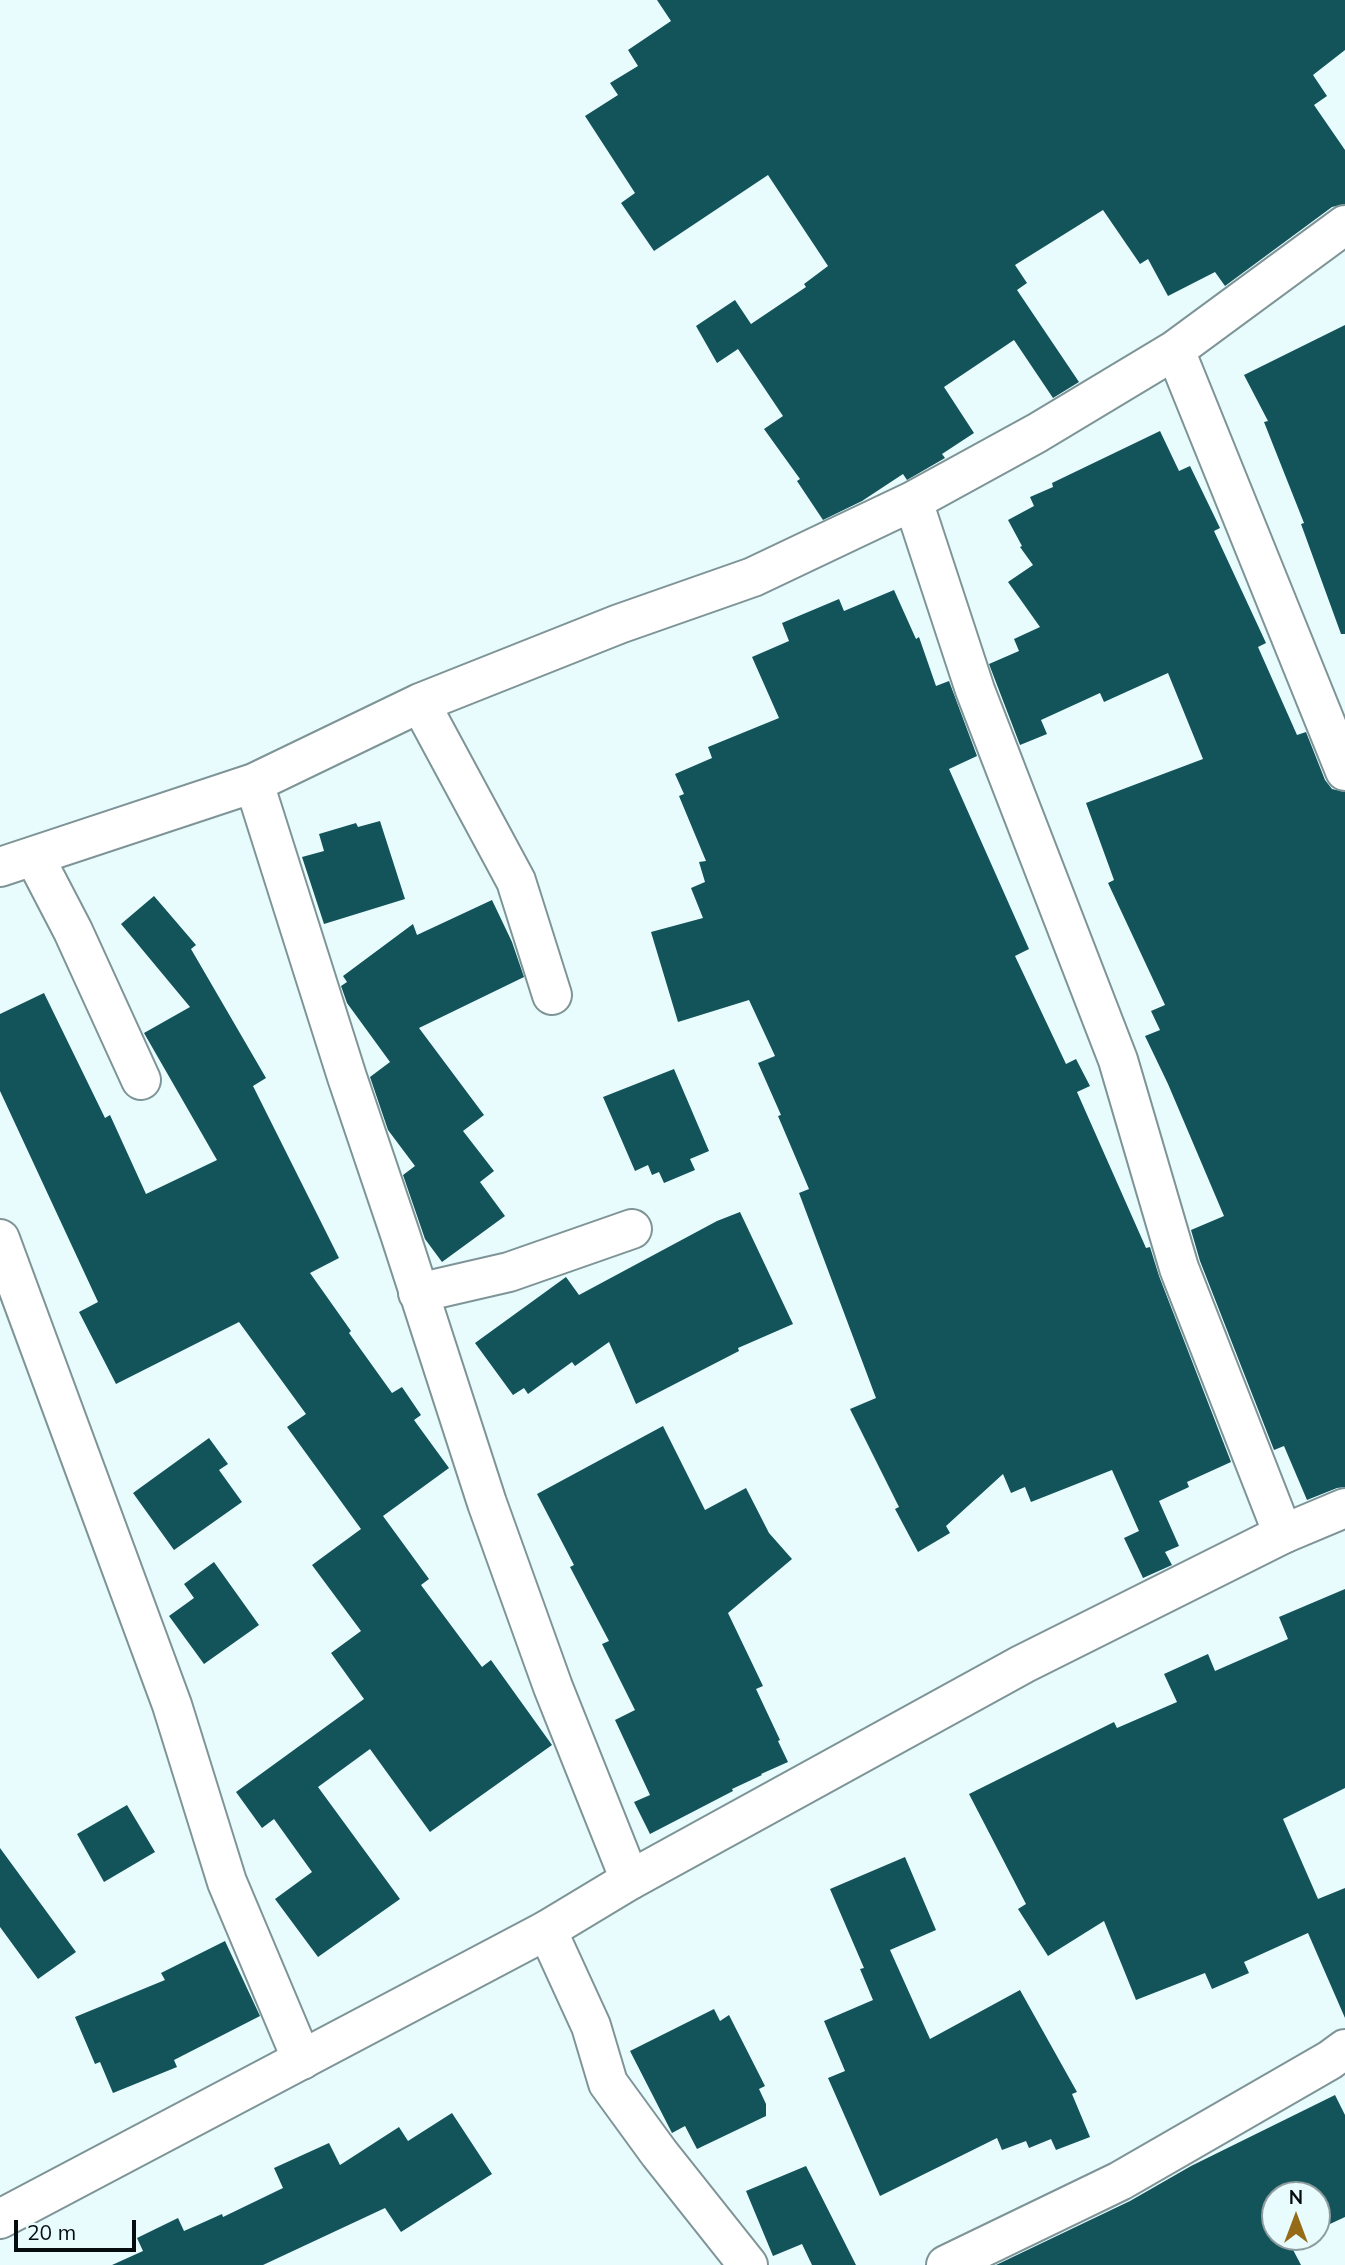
<!DOCTYPE html>
<style>
body{margin:0}
#map{position:relative;width:1345px;height:2265px;overflow:hidden;background:#e8fcfe;font-family:Mulish,sans-serif}
canvas{display:block}
.north{position:absolute;left:1261px;top:2181px;width:70px;height:70px;box-sizing:border-box;background:#e8fcfe;border:2px solid #8d9c9e;border-radius:50%;rotate:0deg;font-size:19px;font-weight:700;line-height:28px;text-align:center;color:#050d0e}
.north::after{content:'';display:block;margin:auto;width:24px;height:32px;background:#966b17;clip-path:polygon(50% 0,100% 100%,50% 72%,0 100%)}
.scale{position:absolute;left:14px;top:2220px;width:122px;height:32px;box-sizing:border-box;border:4px solid #050d0e;border-top:0;padding-left:9px;font-size:21px;line-height:24px;white-space:nowrap;color:#050d0e;-webkit-text-stroke:5px #e8fcfe;paint-order:stroke}
</style>
<div id="map">
<canvas width="1345" height="2265"></canvas>
<div class="north">N</div>
<div class="scale">20 m</div>
</div>
<script>
const c = document.querySelector('canvas').getContext('2d');
c.lineJoin = 'round';
function paint(path, color) { c.fillStyle = color; c.fill(path, 'evenodd'); }
const shape = rows => new Path2D(rows.map(r => 'M' + r).join(''));
function trace(path, color, width, dash) { c.strokeStyle = color; c.lineWidth = width; c.lineCap = dash ? 'butt' : 'round'; c.setLineDash(dash || []); c.stroke(path); }
paint(shape([
 [657,0,1345,0,1345,50,1313,75,1327,96,1314,105,1345,150,1345,204,1332,207,1225,286,1215,272,1168,296,1148,259,1140,264,1103,210,1015,265,1027,283,1017,290,1079,382,1053,398,1014,340,944,387,974,433,942,454,945,458,907,480,903,474,862,501,823,520,797,481,800,479,764,429,783,416,738,349,717,363,696,326,735,300,751,324,806,287,804,284,828,266,768,175,654,251,621,203,635,193,585,116,618,95,610,83,638,66,628,50,671,21],
 [1345,325,1345,634,1341,634,1301,524,1304,523,1264,422,1268,421,1244,375],
 [1160,431,1179,471,1190,466,1220,528,1214,531,1266,643,1258,647,1297,735,1306,732,1325,780,1332,789,1345,792,1345,1487,1337,1488,1307,1500,1284,1446,1274,1450,1200,1261,1191,1230,1224,1216,1168,1084,1145,1036,1160,1030,1151,1011,1165,1005,1108,883,1114,880,1086,803,1203,759,1168,673,1104,702,1100,693,1041,720,1047,734,1020,745,989,664,1019,651,1014,639,1040,627,1008,582,1033,565,1020,547,1022,546,1008,520,1034,506,1030,497,1053,487,1052,483],
 [894,590,916,639,919,637,936,686,949,681,977,756,949,769,1029,949,1015,956,1066,1064,1076,1059,1090,1086,1077,1092,1146,1248,1150,1247,1159,1276,1231,1462,1187,1482,1189,1487,1159,1501,1179,1546,1165,1552,1172,1565,1143,1578,1124,1538,1139,1531,1112,1470,1031,1502,1025,1487,1011,1493,1003,1474,946,1526,950,1533,918,1552,895,1509,899,1507,850,1409,876,1398,799,1193,809,1189,778,1116,781,1115,758,1063,775,1056,749,1000,678,1022,651,932,703,918,691,888,705,882,699,862,706,861,679,796,684,794,675,774,712,758,708,747,779,718,752,657,789,641,782,623,839,599,844,611],
 [380,821,405,899,324,924,302,857,324,851,319,834,356,823,358,827],
 [154,896,196,945,191,949,266,1078,253,1086,339,1258,310,1273,351,1331,349,1333,392,1393,402,1387,421,1415,414,1420,449,1468,383,1516,429,1579,421,1585,482,1667,491,1660,552,1745,430,1832,370,1749,318,1787,400,1899,318,1957,275,1899,312,1872,274,1819,262,1828,236,1792,364,1699,331,1653,361,1631,312,1565,361,1529,287,1427,306,1414,239,1322,116,1384,79,1312,98,1302,0,1091,0,1014,44,993,105,1118,110,1115,146,1194,217,1160,144,1033,190,1007,121,924],
 [492,900,512,942,524,977,419,1028,484,1115,463,1131,494,1171,480,1182,505,1216,442,1262,425,1239,403,1175,415,1166,388,1130,370,1077,390,1062,347,1003,341,986,347,982,343,976,413,924,417,935],
 [674,1069,709,1151,690,1159,695,1170,664,1183,659,1172,652,1175,648,1165,635,1171,603,1097],
 [740,1212,793,1324,738,1348,739,1351,636,1404,609,1342,575,1366,572,1362,528,1394,524,1388,513,1395,475,1343,566,1277,579,1295,717,1221],
 [663,1426,705,1510,746,1488,769,1533,792,1559,728,1613,763,1686,756,1689,780,1740,778,1741,788,1762,761,1774,762,1775,732,1789,733,1791,650,1834,634,1802,650,1795,615,1720,635,1710,602,1644,609,1641,570,1567,574,1565,537,1494],
 [209,1438,228,1464,219,1470,242,1502,174,1550,133,1493],
 [214,1562,259,1625,204,1664,169,1616,194,1598,184,1584],
 [1345,1589,1345,1788,1283,1819,1318,1899,1345,1888,1345,2018,1308,1933,1244,1962,1249,1973,1212,1989,1205,1973,1136,2000,1104,1921,1048,1956,1018,1909,1026,1904,969,1794,1114,1722,1117,1728,1177,1702,1164,1674,1208,1654,1215,1671,1288,1639,1279,1617],
 [127,1805,155,1852,104,1882,77,1834],
 [0,1848,76,1952,38,1979,0,1927],
 [905,1857,936,1930,890,1950,930,2039,1020,1990,1077,2092,1072,2094,1090,2137,1056,2150,1051,2139,1029,2148,1026,2141,1002,2150,997,2138,880,2196,828,2078,845,2071,824,2021,873,2000,860,1969,864,1968,830,1889],
 [225,1941,260,2016,174,2060,177,2067,113,2093,100,2062,95,2064,75,2017,165,1980,161,1973],
 [714,2009,720,2021,729,2015,765,2086,759,2089,766,2104,766,2116,697,2149,685,2126,672,2133,630,2051],
 [1335,2095,1345,2115,1345,2217,1317,2230,1317,2195,1275,2195,1275,2237,1304,2237,1290,2244,1301,2265,996,2265,1130,2201,1191,2166],
 [452,2113,492,2174,401,2232,385,2208,263,2265,112,2265,143,2251,137,2238,178,2218,184,2231,222,2214,223,2217,283,2188,274,2168,329,2143,340,2165,399,2127,408,2141],
 [806,2166,856,2265,812,2265,802,2244,773,2256,746,2191]
]), '#13535a');
const minor = shape([
 [1175,350,1345,771],
 [913,501,975,690,1118,1060,1179,1268,1283,1534],
 [420,703,516,881,552,995],
 [254,783,347,1077,400,1234,487,1503,553,1687,630,1880],
 [34,856,73,931,141,1080],
 [0,867,254,783,420,703,619,624,753,577,913,501,1037,433,1175,350,1345,225],
 [0,1239,172,1705,227,1882,302,2060],
 [418,1293,509,1272,632,1229],
 [547,1930,591,2026,608,2083,659,2153,748,2265],
 [946,2265,1120,2181,1330,2060,1345,2049]
]);
const major = shape([
 [0,2219,547,1930,630,1880,1023,1664,1283,1534,1345,1508]
]);
trace(minor, '#7e9497', 42);
trace(major, '#7e9497', 42);
trace(minor, '#fff', 38);
trace(major, '#fff', 38);
</script>
